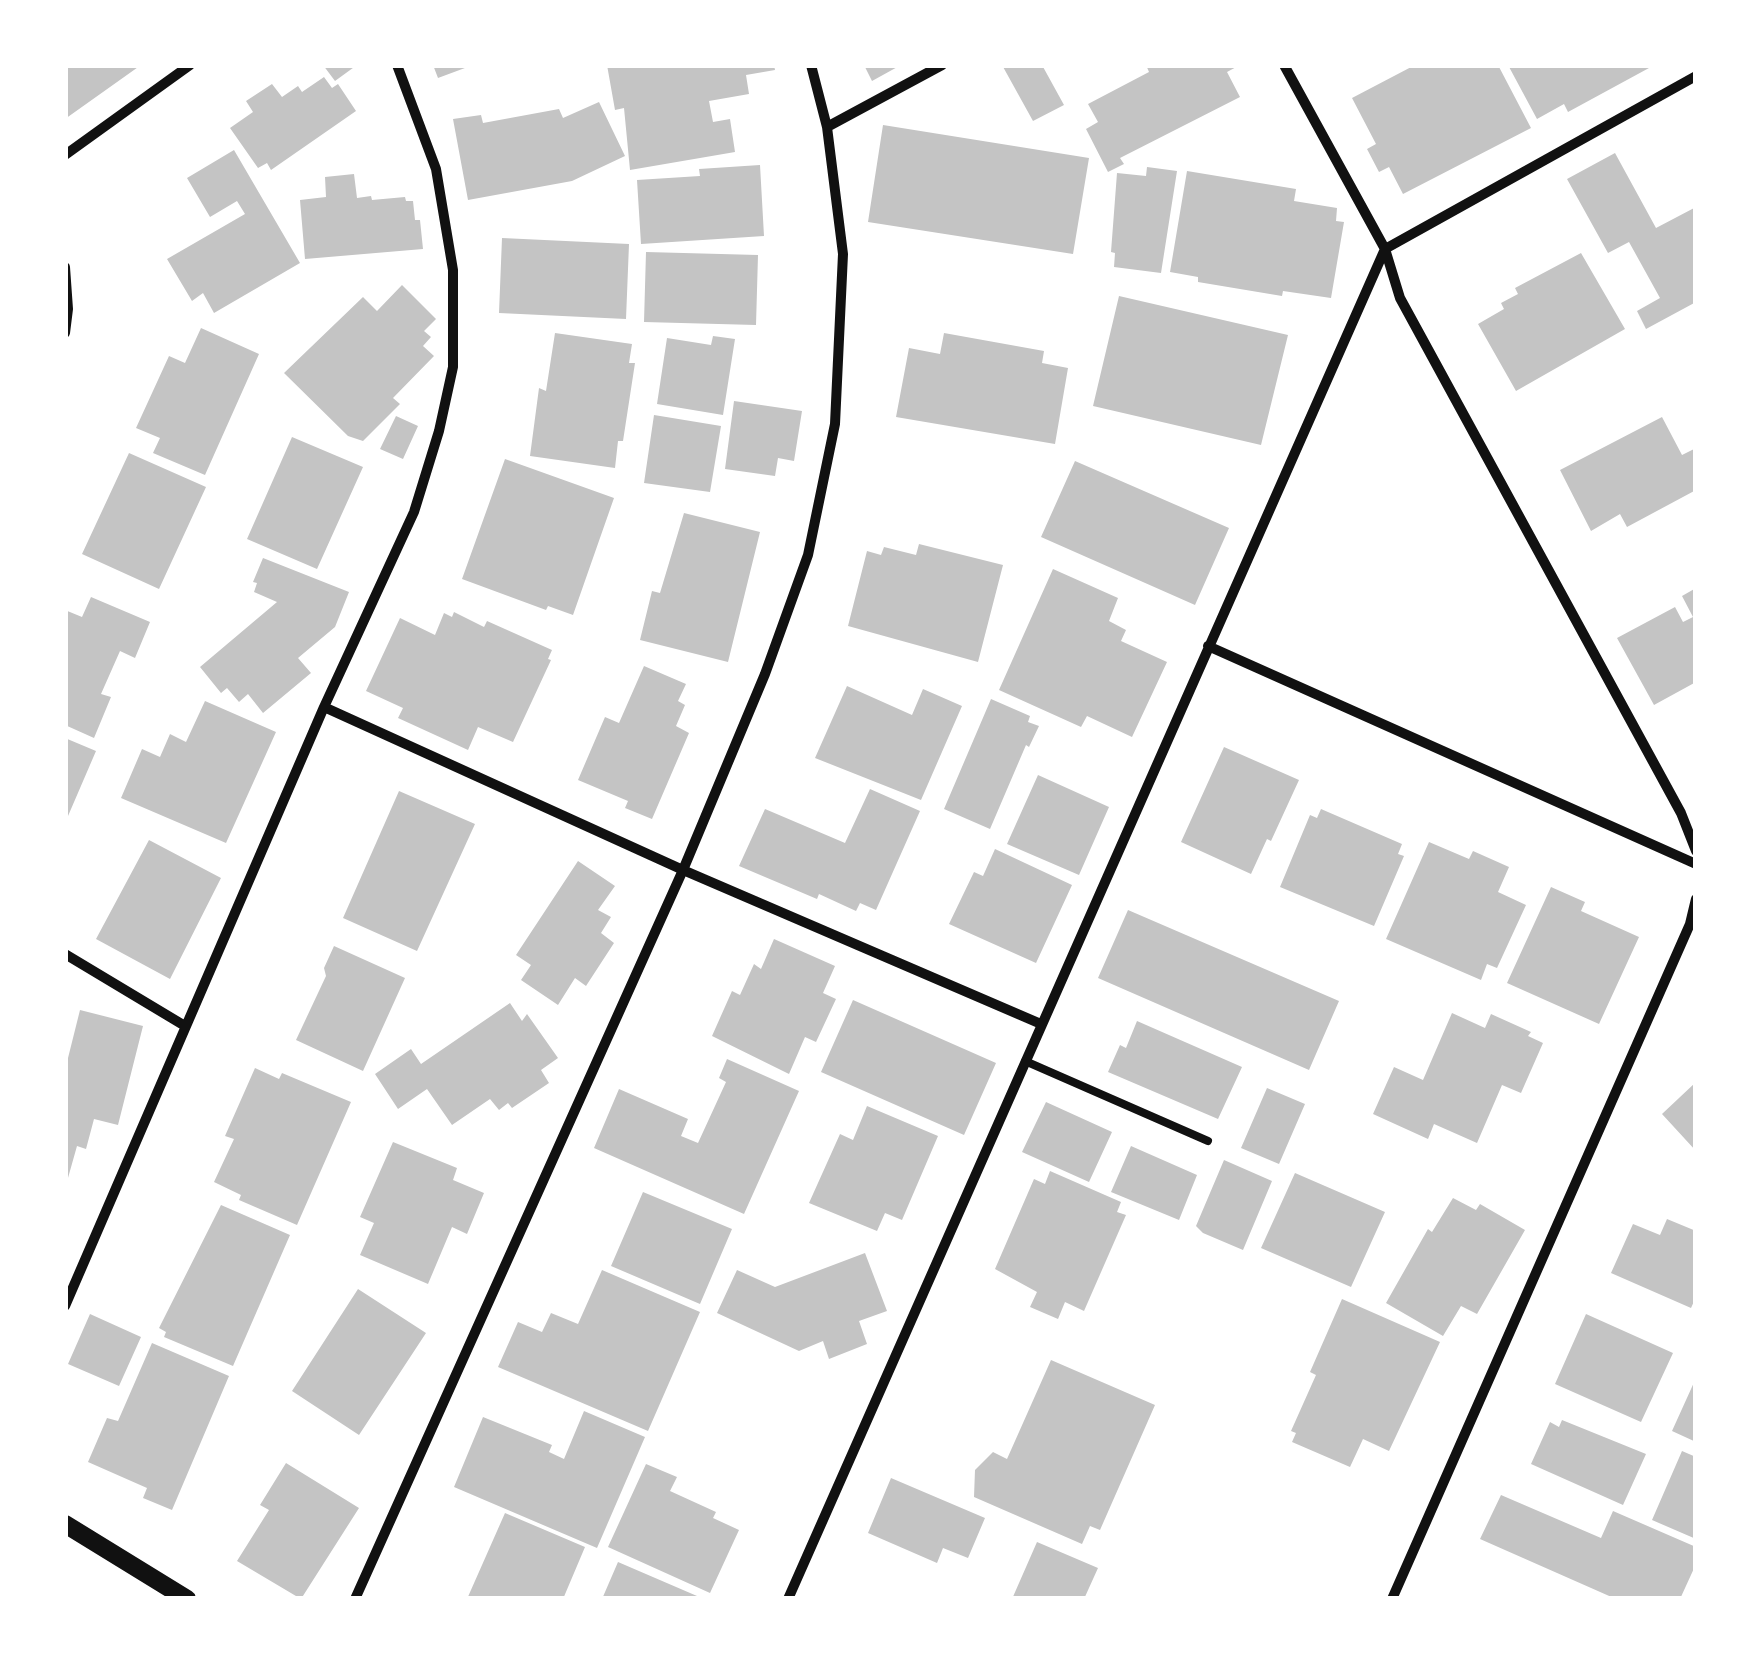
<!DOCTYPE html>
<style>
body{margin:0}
#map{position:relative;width:1761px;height:1664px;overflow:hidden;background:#fff;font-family:Quicksand,sans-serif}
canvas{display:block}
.frame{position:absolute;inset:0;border:68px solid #fff;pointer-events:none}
</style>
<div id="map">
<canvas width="1761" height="1664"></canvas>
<div class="frame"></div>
</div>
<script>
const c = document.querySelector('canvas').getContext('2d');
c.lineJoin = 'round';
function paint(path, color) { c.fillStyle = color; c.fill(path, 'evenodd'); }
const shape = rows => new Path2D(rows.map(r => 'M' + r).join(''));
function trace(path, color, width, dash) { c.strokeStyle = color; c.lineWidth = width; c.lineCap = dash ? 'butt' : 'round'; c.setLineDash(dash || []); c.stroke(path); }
paint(shape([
 [65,65,141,65,65,119],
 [323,65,357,65,335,81],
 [433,65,473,65,438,78],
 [607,65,774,65,775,70,746,75,749,94,709,101,713,122,730,119,735,152,630,170,624,108,615,110],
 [864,65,901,65,872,81],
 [1002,65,1042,65,1064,105,1033,121],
 [1146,65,1240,65,1227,72,1240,97,1120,158,1124,164,1108,172,1086,129,1098,122,1088,104,1149,72],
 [1415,65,1498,65,1531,128,1403,194,1389,167,1379,172,1367,149,1376,144,1352,98],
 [1508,65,1647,65,1649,68,1568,112,1564,104,1537,119],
 [324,77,332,88,338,84,356,111,271,170,267,163,258,168,230,128,253,112,246,101,272,84,282,97,298,86,302,92],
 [599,102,625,156,572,181,468,200,453,119,481,115,483,123,559,109,563,118],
 [883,125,1089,158,1073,254,868,222],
 [234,150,300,263,214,313,203,293,192,301,167,259,245,214,237,201,210,217,187,178],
 [1615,153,1656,228,1696,207,1696,302,1646,329,1637,311,1660,298,1629,242,1608,253,1567,179],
 [760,165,764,236,641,244,637,180,700,176,699,169],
 [1147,167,1177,171,1161,273,1114,267,1115,253,1111,252,1117,173,1146,176],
 [1187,171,1296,189,1294,201,1337,208,1336,221,1344,222,1331,298,1283,291,1282,296,1198,282,1198,277,1170,272],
 [354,174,357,198,371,196,372,200,405,197,406,201,413,201,415,220,420,220,423,249,305,259,300,200,326,197,325,177],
 [502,238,629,244,626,319,499,313],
 [646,252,758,255,756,325,644,322],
 [1581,253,1625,329,1516,391,1478,324,1504,309,1501,303,1518,294,1515,288],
 [402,285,436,319,424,331,431,337,423,346,434,356,393,398,400,404,363,441,348,436,284,373,363,297,377,311],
 [1119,296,1288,335,1261,445,1093,406],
 [201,328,259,354,205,475,153,453,160,438,136,428,169,356,185,363],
 [555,333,632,344,629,363,635,363,623,441,618,441,615,468,530,456,539,388,546,391],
 [944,333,1044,351,1042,363,1068,368,1055,444,896,417,909,348,940,354],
 [713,336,735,339,723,415,657,404,667,338,711,345],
 [734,401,802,411,794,461,778,458,775,476,725,469],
 [654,415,721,426,710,492,644,483],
 [396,416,418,426,403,459,380,449],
 [1662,417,1682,455,1696,448,1696,490,1627,527,1620,514,1591,531,1560,470],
 [292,437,363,467,317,569,247,539],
 [129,453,206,487,159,589,82,554],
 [505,459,614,498,573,615,548,606,546,610,462,579],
 [1075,461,1229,528,1195,605,1041,537],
 [684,513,760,532,728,662,640,640,652,591,660,593],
 [919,544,1003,565,978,662,848,626,867,551,881,555,884,547,916,555],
 [263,558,349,592,335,627,298,658,311,673,263,713,248,694,239,702,227,688,221,693,200,667,277,602,254,592,257,583,253,582],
 [1053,569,1118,598,1109,621,1126,630,1121,641,1167,662,1132,737,1087,716,1081,727,999,690],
 [1696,588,1696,682,1654,705,1617,638,1675,607,1683,622,1693,617,1682,596],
 [91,597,150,622,135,658,120,651,101,694,111,697,94,738,65,725,65,610,82,617],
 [454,612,484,627,487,621,552,650,548,659,551,660,513,742,478,727,468,750,398,718,403,708,366,691,400,618,435,635,444,613,452,617],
 [644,666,686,684,678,701,685,705,676,726,689,733,652,819,625,808,628,801,578,780,605,717,619,723],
 [847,686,912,715,923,689,962,706,921,800,815,758],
 [991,699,1030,716,1028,722,1039,726,1029,747,1026,745,990,829,944,809],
 [205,701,276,732,226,843,121,798,142,749,160,757,170,734,186,742],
 [65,738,96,751,65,823],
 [1224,747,1299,780,1271,841,1267,839,1251,874,1181,842],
 [1038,775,1109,807,1079,875,1007,844],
 [870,789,920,811,876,910,860,903,856,911,819,894,817,899,739,866,765,809,845,843],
 [399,791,475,824,417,951,343,918],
 [1321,809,1402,844,1398,854,1404,856,1374,926,1280,887,1310,815,1317,818],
 [149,840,221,878,170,979,96,939],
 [1429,842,1469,859,1473,851,1509,867,1498,892,1526,905,1497,968,1487,964,1481,980,1386,939],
 [995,849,1072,885,1036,963,949,924,974,872,983,876],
 [578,861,615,886,598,910,611,917,601,933,614,943,586,986,575,978,558,1005,521,980,531,965,516,955],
 [1551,887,1585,902,1581,911,1639,937,1599,1024,1507,983],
 [1128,910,1339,1001,1309,1070,1098,978],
 [774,939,835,966,823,993,836,999,816,1042,805,1037,789,1074,712,1036,732,991,740,995,754,964,761,969],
 [334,946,405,978,363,1071,296,1040,326,976,324,968],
 [853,1000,996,1063,964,1135,821,1072],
 [510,1003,522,1021,527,1014,558,1058,541,1070,549,1083,512,1108,508,1103,499,1110,490,1099,452,1125,427,1089,398,1109,375,1074,411,1049,421,1064],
 [80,1010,143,1026,118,1125,94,1119,86,1149,77,1146,66,1185,65,1070],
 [1452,1013,1485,1028,1491,1014,1531,1032,1528,1036,1543,1043,1521,1093,1502,1085,1477,1143,1434,1124,1428,1139,1373,1114,1394,1067,1423,1080],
 [1137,1021,1242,1067,1218,1119,1108,1072,1120,1045,1126,1048],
 [727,1059,799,1091,744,1214,594,1148,619,1089,688,1119,681,1136,698,1143,726,1082,719,1078],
 [255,1068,279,1079,282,1073,351,1102,297,1225,239,1200,241,1195,214,1182,234,1139,225,1136],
 [1696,1082,1696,1151,1662,1114],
 [1267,1088,1305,1104,1279,1164,1241,1148],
 [1046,1102,1112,1132,1089,1182,1022,1152],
 [867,1106,938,1136,902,1220,885,1213,877,1231,809,1203,840,1134,853,1140],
 [393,1142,457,1168,453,1180,484,1193,467,1234,452,1227,428,1284,360,1255,374,1223,360,1217],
 [1131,1146,1197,1175,1179,1220,1111,1192],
 [1224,1160,1272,1181,1243,1250,1203,1233,1196,1226],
 [1050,1171,1121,1202,1117,1212,1126,1215,1084,1311,1065,1302,1058,1319,1030,1307,1037,1292,995,1269,1034,1179,1045,1184],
 [1295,1173,1385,1212,1351,1287,1261,1248],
 [643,1192,732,1229,700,1304,611,1266],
 [1453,1198,1476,1210,1480,1204,1525,1230,1477,1314,1461,1306,1443,1336,1386,1303,1428,1229,1432,1232],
 [221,1205,290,1235,233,1366,164,1337,166,1332,159,1328],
 [1667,1219,1696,1231,1696,1297,1691,1308,1611,1273,1633,1224,1660,1235],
 [865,1253,887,1311,859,1321,867,1344,829,1359,823,1341,799,1351,717,1313,737,1270,775,1287],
 [602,1270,700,1312,648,1431,498,1367,518,1322,542,1332,551,1313,578,1324],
 [358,1289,426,1333,359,1435,292,1391],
 [1342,1299,1440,1342,1389,1451,1363,1439,1350,1467,1292,1442,1296,1433,1291,1431,1316,1375,1310,1372],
 [90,1314,141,1337,119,1386,68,1364],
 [1586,1314,1673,1353,1641,1422,1555,1384],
 [152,1343,229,1376,172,1510,143,1498,147,1488,88,1462,107,1418,118,1421],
 [1051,1360,1155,1405,1100,1530,1090,1526,1082,1544,974,1497,975,1470,993,1452,1007,1459],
 [1696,1378,1696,1442,1672,1431],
 [584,1411,645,1437,597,1548,454,1487,483,1417,552,1445,549,1452,564,1459],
 [1562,1420,1646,1454,1623,1505,1531,1464,1550,1422,1559,1427],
 [1682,1451,1696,1457,1696,1539,1652,1520],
 [286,1463,359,1508,301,1599,237,1561,269,1510,260,1505],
 [646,1464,677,1477,670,1491,716,1512,713,1518,739,1530,710,1593,608,1547],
 [891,1478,985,1518,968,1558,943,1548,937,1563,868,1533],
 [1501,1495,1601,1538,1613,1511,1696,1547,1696,1564,1680,1599,1616,1599,1480,1539],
 [505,1513,585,1547,563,1599,467,1599],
 [1037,1542,1098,1568,1084,1599,1012,1599],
 [618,1562,704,1599,602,1599]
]), '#c4c4c4');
trace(shape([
 [1025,1061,1208,1141]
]), '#111', 8);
trace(shape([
 [1284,65,1385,249,1400,298,1681,813,1696,851],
 [827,127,942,65],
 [65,155,190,65],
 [65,267,68,309,65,333],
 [1208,646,1696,864],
 [324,707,683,870,1041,1024],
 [65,954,185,1026],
 [65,1306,324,707,414,512,439,431,453,367,453,270,436,169,397,65],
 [355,1599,683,870,765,674,808,555,835,424,843,254,827,127,811,65],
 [788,1599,1385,249,1696,76],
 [1392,1599,1690,924,1696,899]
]), '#111', 10);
trace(shape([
 [65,1524,187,1599]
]), '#111', 18);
</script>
